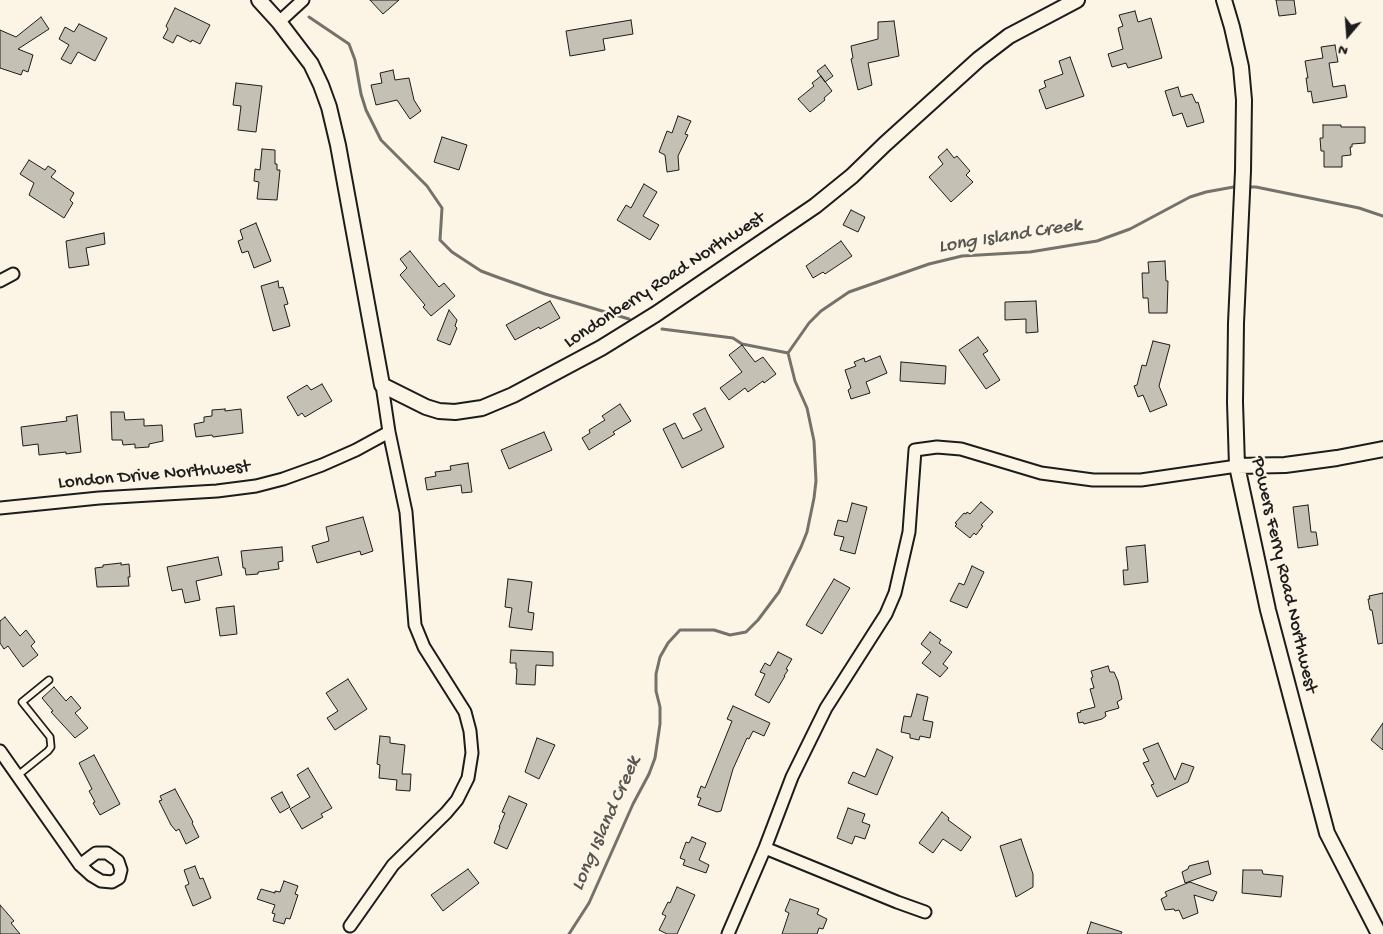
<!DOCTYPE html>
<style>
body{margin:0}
#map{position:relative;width:1383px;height:934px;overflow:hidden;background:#fcf5e5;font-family:"Gochi Hand",sans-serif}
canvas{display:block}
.north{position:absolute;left:1323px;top:10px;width:50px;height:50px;-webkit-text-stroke:4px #fcf5e5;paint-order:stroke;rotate:198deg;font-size:14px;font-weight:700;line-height:20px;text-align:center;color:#1c1c1c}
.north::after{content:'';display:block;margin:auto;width:18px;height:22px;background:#1c1c1c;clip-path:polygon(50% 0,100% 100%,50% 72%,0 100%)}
</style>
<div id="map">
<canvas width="1383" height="934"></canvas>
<div class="north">N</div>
</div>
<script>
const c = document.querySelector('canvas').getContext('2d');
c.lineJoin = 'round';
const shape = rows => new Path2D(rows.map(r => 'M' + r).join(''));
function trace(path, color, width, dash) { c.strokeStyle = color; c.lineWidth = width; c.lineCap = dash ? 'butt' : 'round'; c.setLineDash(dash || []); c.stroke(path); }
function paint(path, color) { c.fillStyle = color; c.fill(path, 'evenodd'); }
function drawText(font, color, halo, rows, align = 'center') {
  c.font = font + ' "Gochi Hand",sans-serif'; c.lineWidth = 5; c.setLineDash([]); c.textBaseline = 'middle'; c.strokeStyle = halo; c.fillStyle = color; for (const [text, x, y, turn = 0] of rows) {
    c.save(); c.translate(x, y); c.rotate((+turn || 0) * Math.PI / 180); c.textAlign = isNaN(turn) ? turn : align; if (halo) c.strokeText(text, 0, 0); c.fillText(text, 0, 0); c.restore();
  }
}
trace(shape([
 [309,17,349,44,355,60,361,94,366,110,381,140,427,186,442,208,440,240,452,252,481,271,497,277,545,294,629,319],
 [1247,187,1256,187,1359,208,1383,216],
 [662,329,733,338,742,344,788,353],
 [569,934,589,903,633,804,649,774,655,758,660,724,660,707,656,691,656,674,660,657,668,643,680,630,714,630,730,635,746,632,758,620,779,592,801,547,807,532,814,498,816,481,814,441,807,408,795,381,788,353,809,323,821,311,849,292,929,264,962,256,1030,252,1097,241,1130,229,1190,197,1206,192,1239,186]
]), '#75726c', 3);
const building = shape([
 [370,0,399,0,383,14,370,0],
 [1276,0,1294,0,1296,14,1279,16,1276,0],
 [175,8,210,25,200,44,192,40,191,42,177,35,173,43,163,38,168,29,166,26,175,8],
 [1135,11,1138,22,1151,18,1162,58,1128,68,1126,63,1112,67,1108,54,1123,49,1118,28,1123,26,1119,15,1135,11],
 [41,17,49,29,18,49,33,55,28,72,23,70,21,75,0,68,0,30,16,37,41,17],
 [631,20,633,34,603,39,605,50,570,56,566,31,631,20],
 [894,21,899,56,868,63,872,85,858,90,851,59,853,58,851,46,878,39,878,22,894,21],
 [79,24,107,38,95,61,78,52,71,64,61,59,69,45,59,39,65,27,74,32,79,24],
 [1335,45,1338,62,1329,63,1333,87,1345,85,1347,97,1313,103,1311,91,1308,92,1306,78,1308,78,1305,61,1323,58,1321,47,1335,45],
 [1070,57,1084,96,1046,109,1039,90,1046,87,1044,81,1063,74,1059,61,1070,57],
 [825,65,833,76,825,82,817,71,825,65],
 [393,70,395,80,409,78,414,100,421,111,410,119,397,100,376,105,371,85,382,83,380,73,393,70],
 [821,76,832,91,824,98,825,100,810,112,798,99,814,86,812,83,821,76],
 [236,83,262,86,256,132,238,130,241,106,233,105,236,83],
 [1178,87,1181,97,1192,94,1196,103,1198,102,1204,122,1187,127,1182,113,1173,116,1165,91,1178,87],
 [678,116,691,121,685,134,688,135,678,156,679,170,667,172,665,155,659,152,667,131,672,133,678,116],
 [1323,125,1341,125,1341,127,1365,127,1365,143,1352,144,1352,147,1350,147,1351,155,1342,156,1342,167,1324,167,1324,151,1321,151,1320,138,1323,138,1323,125],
 [442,137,467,145,459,170,434,162,442,137],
 [262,149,275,150,275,164,277,164,277,170,280,170,277,200,257,199,259,182,254,181,255,169,260,170,262,149],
 [947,149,954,158,957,156,970,171,966,175,973,182,951,202,929,177,943,164,938,157,947,149],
 [29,160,45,170,48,166,56,171,51,177,74,193,70,200,73,203,64,218,29,195,34,183,20,174,29,160],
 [644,184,657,192,643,216,659,225,650,240,617,220,626,205,631,208,644,184],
 [851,210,865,217,858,232,843,225,851,210],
 [256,223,271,261,254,268,248,251,242,253,238,241,243,239,240,230,256,223],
 [104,233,105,244,86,248,89,265,69,268,66,241,104,233],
 [841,241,852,256,825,274,823,272,813,278,806,266,841,241],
 [410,251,439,287,444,283,455,296,431,316,423,307,425,305,400,275,407,268,400,259,410,251],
 [1165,261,1166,281,1168,281,1167,313,1149,313,1148,298,1143,298,1142,273,1149,273,1148,262,1165,261],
 [278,281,279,288,283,287,288,304,284,305,290,326,273,331,261,286,278,281],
 [550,301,560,318,540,329,539,327,515,340,506,325,550,301],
 [1036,301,1038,332,1026,333,1026,319,1005,320,1005,302,1036,301],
 [449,310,457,320,455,326,457,328,450,345,437,340,449,310],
 [978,337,988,351,983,354,1000,380,986,389,959,350,978,337],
 [1153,341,1170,345,1159,386,1167,405,1150,412,1143,395,1138,397,1134,386,1137,385,1142,365,1146,366,1153,341],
 [742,345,755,362,763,357,776,374,764,383,763,381,748,392,745,388,729,400,720,388,742,372,729,355,742,345],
 [880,356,887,373,866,382,870,393,851,399,848,390,851,388,845,370,856,366,854,362,864,358,865,362,880,356],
 [901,362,946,366,945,384,900,381,901,362],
 [322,384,332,401,305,417,302,413,298,416,287,397,307,385,311,390,322,384],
 [620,404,631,421,613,432,615,434,589,450,582,438,590,433,589,430,605,420,602,416,620,404],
 [705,408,724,447,682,468,663,429,675,423,683,439,702,430,693,414,705,408],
 [225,409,225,411,241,409,243,433,213,437,212,435,196,437,194,424,204,422,204,417,212,416,212,410,225,409],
 [111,412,124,412,125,420,144,419,144,426,162,425,163,441,149,444,149,447,135,448,135,444,123,445,122,440,112,440,111,412],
 [77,415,81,452,66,454,66,452,39,455,38,444,23,446,21,427,67,421,66,417,77,415],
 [544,432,552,450,509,469,501,450,544,432],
 [468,463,472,492,462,493,461,485,427,490,425,478,436,476,435,472,451,470,450,466,468,463],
 [981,502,993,512,981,525,983,526,976,535,974,533,970,538,955,526,957,524,955,523,964,513,966,514,967,512,970,514,981,502],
 [852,503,867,507,855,554,840,550,844,537,834,535,838,520,847,522,852,503],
 [1308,505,1311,532,1316,532,1318,545,1298,548,1293,507,1308,505],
 [363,517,373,551,361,555,360,551,317,563,312,546,329,541,326,527,363,517],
 [1145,545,1148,582,1124,585,1123,570,1128,570,1126,547,1145,545],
 [282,547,283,561,278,562,279,569,258,572,258,574,246,575,245,568,243,568,241,551,282,547],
 [218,557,222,575,196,581,200,600,185,603,182,589,172,591,167,567,218,557],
 [121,563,121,565,129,564,130,577,128,577,129,586,97,587,95,568,103,567,103,565,121,563],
 [972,566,984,572,967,608,950,601,959,583,964,585,972,566],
 [508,579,532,582,528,612,534,613,532,630,509,627,512,608,505,607,508,579],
 [834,579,850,588,822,634,806,625,834,579],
 [1383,593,1383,643,1378,644,1372,610,1370,610,1368,599,1370,599,1369,596,1383,593],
 [234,606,237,634,220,636,216,608,234,606],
 [5,617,20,636,26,630,35,642,31,646,38,655,23,667,8,646,4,649,0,643,0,621,5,617],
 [930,632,941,640,939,643,952,652,943,664,948,668,940,677,922,663,931,652,921,644,930,632],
 [511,650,553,652,553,666,536,665,535,685,516,684,517,669,516,669,516,663,510,663,511,650],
 [778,652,792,659,786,669,788,670,784,676,785,676,769,703,755,695,765,674,760,672,765,663,770,666,778,652],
 [1108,666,1110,672,1114,672,1118,681,1122,699,1117,702,1119,708,1105,712,1106,716,1102,719,1084,724,1083,722,1079,723,1077,713,1081,712,1080,711,1095,707,1090,689,1094,688,1091,678,1093,677,1091,671,1108,666],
 [348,679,367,709,335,730,327,718,338,711,326,693,348,679],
 [54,687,66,701,71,696,81,708,75,713,88,728,75,738,51,712,53,711,42,698,54,687],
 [917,694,928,697,923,720,933,722,930,738,920,736,919,740,910,738,910,734,901,732,904,716,911,717,917,694],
 [733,706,770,723,764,736,753,731,749,739,747,738,733,769,721,811,717,812,698,805,701,798,697,797,701,786,705,788,732,721,727,719,733,706],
 [1383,723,1383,750,1371,740,1383,723],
 [380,736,390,737,390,743,405,745,402,774,411,774,410,791,396,790,397,780,379,778,380,765,377,764,380,736],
 [537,738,555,745,539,779,525,772,537,738],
 [1158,743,1175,780,1182,763,1194,767,1188,782,1157,797,1151,785,1154,784,1143,763,1149,761,1143,749,1158,743],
 [877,749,893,757,877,795,848,783,853,772,865,777,877,749],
 [94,755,120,804,100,815,93,803,95,802,89,791,92,789,79,763,94,755],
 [308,768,332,808,321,814,323,817,302,829,290,809,310,797,297,775,308,768],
 [175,789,193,822,192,823,199,837,186,844,179,829,176,831,171,825,159,801,162,800,160,796,175,789],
 [282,792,290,807,280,813,271,798,282,792],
 [509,796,527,804,507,849,494,843,500,827,499,827,505,813,502,812,509,796],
 [848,808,865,814,862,822,870,825,865,839,855,836,852,844,837,838,848,808],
 [942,812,949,818,948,820,971,837,961,851,943,839,933,853,919,843,942,812],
 [692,837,706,843,699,860,709,865,706,873,683,865,685,860,680,858,686,842,689,843,692,837],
 [1021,839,1033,874,1033,887,1016,897,1000,846,1021,839],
 [1208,861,1211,874,1185,883,1182,872,1188,869,1189,866,1208,861],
 [195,866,200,879,203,878,211,898,193,906,185,886,189,884,184,870,195,866],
 [468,869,479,883,443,911,431,895,468,869],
 [1243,870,1262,870,1263,874,1283,876,1281,897,1242,893,1243,870],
 [284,881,298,886,295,894,298,895,290,919,286,918,284,924,273,921,275,914,272,913,275,905,257,899,261,889,275,893,275,891,280,892,284,881],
 [1190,882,1217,892,1213,901,1194,895,1198,913,1183,919,1179,910,1175,911,1174,909,1165,910,1161,899,1167,896,1165,892,1190,882],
 [677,887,695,895,677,934,667,934,659,930,666,916,662,914,668,902,670,903,677,887],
 [790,899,819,909,817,914,827,919,823,929,819,928,817,934,782,934,789,913,785,911,790,899],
 [0,905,14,921,11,923,20,934,0,934,0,905],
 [1091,922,1122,932,1121,934,1087,934,1091,922]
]);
paint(building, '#c4c0b3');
trace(building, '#1c1c1c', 1);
const service = shape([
 [17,776,48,751,51,747,50,737,22,702,49,680]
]);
const minor = shape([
 [279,22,303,0],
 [0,281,13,274],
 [0,508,99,498,217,491,256,486,283,479,322,465,356,450,389,432],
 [0,751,80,865,91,875,101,881,112,882,119,878,121,870,118,861,107,853,96,853,80,865],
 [765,848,897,902,925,912],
 [350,926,393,865,446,813,457,800,468,778,472,753,470,731,465,712,424,647,415,625,406,512,389,432,382,385],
 [728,934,765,848,792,777,826,708,886,614,895,593,909,532,915,450,937,447,961,449,1041,473,1093,480,1141,480,1237,466]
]);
const tertiary = shape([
 [259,0,279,22,311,64,321,85,329,107,338,145,382,385,426,407,439,411,455,412,482,408,513,395,601,348,656,314,815,206,852,176,885,144,979,59,1009,36,1077,0],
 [1224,0,1232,27,1241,67,1244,100,1243,171,1236,323,1235,402,1237,466,1268,610,1327,833,1379,934],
 [1237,466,1285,465,1337,458,1383,449]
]);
trace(service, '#1c1c1c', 9);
trace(minor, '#1c1c1c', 15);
trace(tertiary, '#1c1c1c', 18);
trace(service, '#fcf5e5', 5.5);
trace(minor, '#fcf5e5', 11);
trace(tertiary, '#fcf5e5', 14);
drawText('19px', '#1c1c1c', '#fcf5e5', [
 ["Londonberry Road Northwest",665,281,-33],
 ["London Drive Northwest",154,476,-5],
 ["Powers Ferry Road Northwest",1283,575,77]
]);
drawText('italic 20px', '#575551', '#fcf5e5', [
 ["Long Island Creek",1010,237,-9],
 ["Long Island Creek",607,824,-66]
]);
</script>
